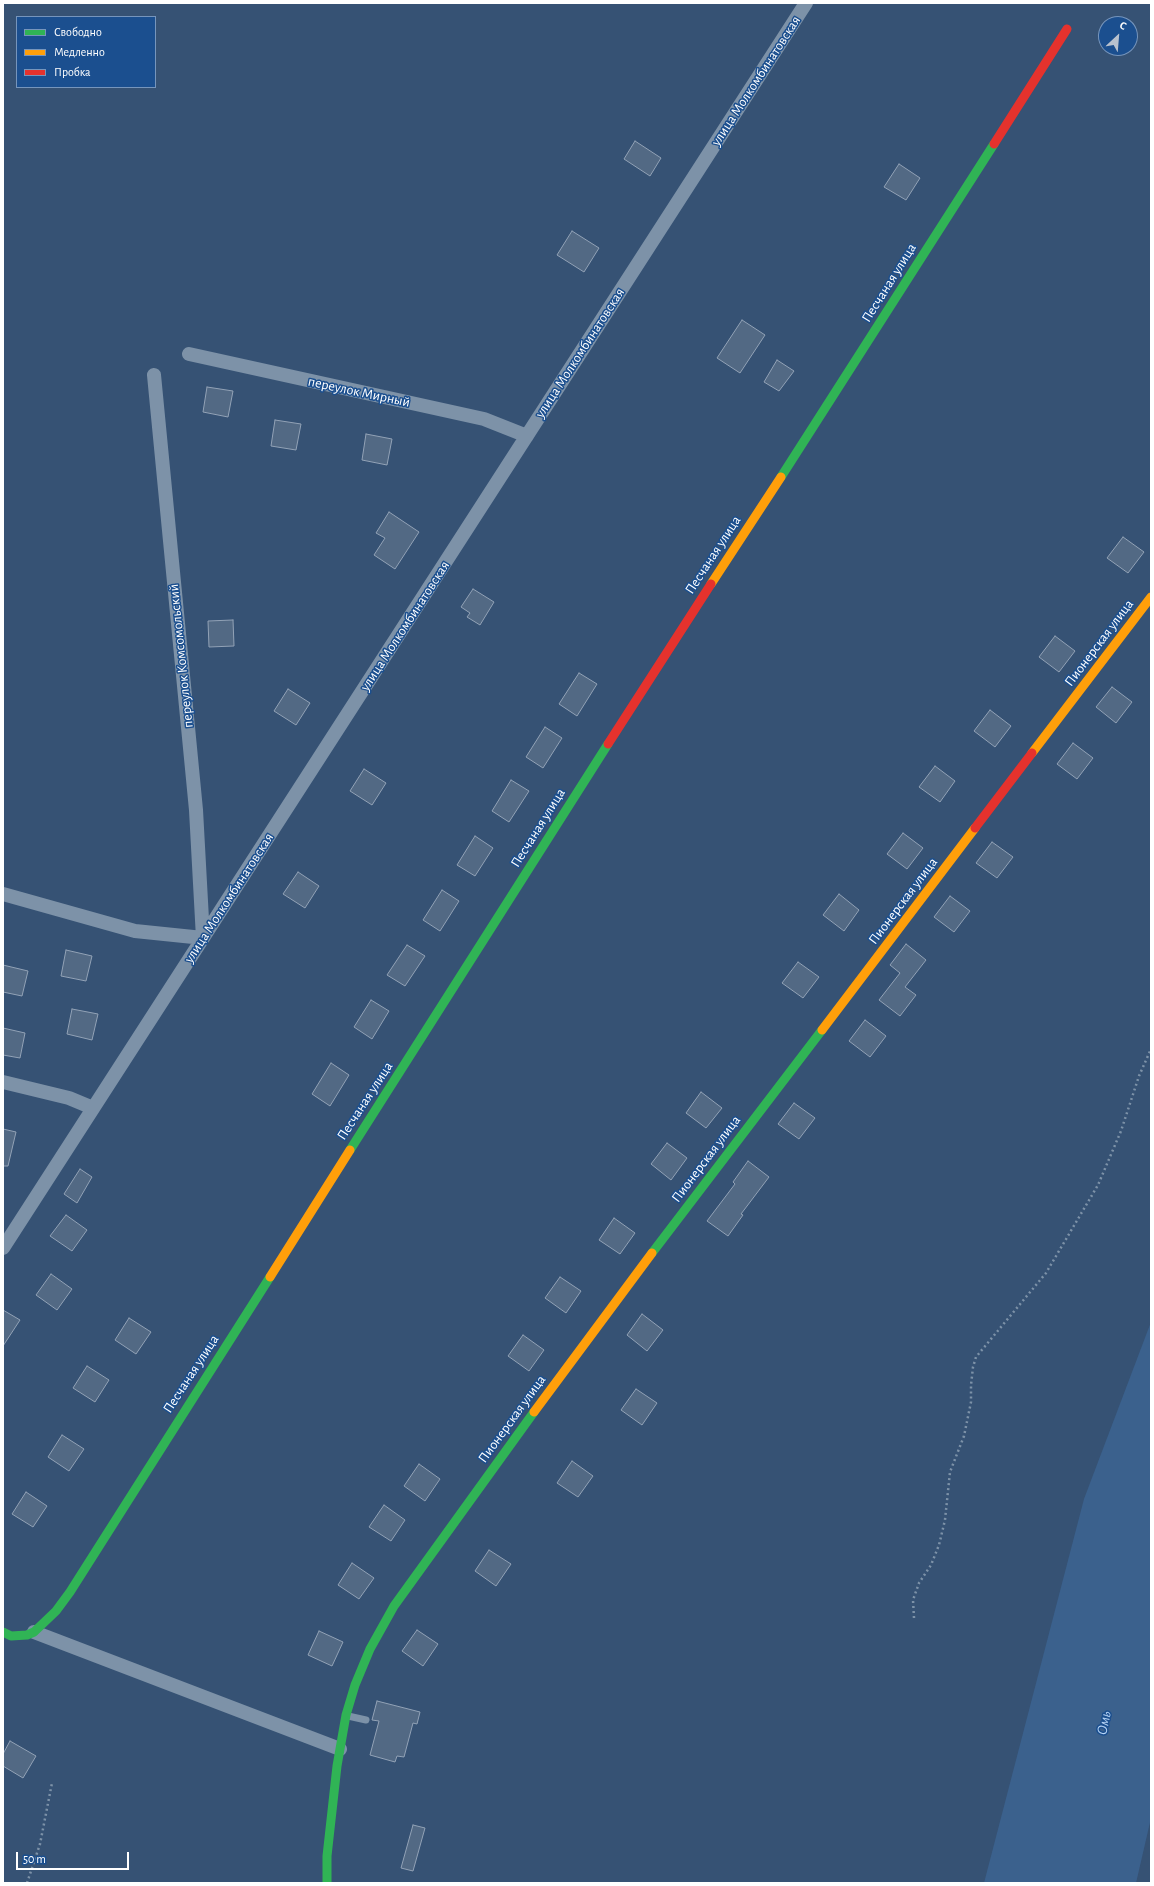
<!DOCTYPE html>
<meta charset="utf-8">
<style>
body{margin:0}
#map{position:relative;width:1154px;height:1886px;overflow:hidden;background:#365274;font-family:"Alegreya Sans",sans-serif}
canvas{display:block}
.frame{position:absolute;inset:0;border:4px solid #fff;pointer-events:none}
.legend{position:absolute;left:16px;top:16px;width:140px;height:72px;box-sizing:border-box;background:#1b4f8f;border:1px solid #7695bc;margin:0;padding:5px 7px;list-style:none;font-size:12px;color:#fff}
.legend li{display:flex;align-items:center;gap:8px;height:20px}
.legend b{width:20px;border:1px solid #7695bc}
.north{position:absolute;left:1098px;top:16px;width:40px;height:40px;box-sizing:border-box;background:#1b4f8f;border:1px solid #7695bc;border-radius:50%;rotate:26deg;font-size:11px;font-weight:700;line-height:16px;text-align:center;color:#fff}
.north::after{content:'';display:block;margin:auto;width:14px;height:18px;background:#b9c2ce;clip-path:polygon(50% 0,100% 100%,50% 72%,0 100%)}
.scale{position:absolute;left:16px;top:1852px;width:113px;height:18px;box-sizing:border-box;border:2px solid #fff;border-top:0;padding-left:5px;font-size:12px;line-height:14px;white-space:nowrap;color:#fff;-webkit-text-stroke:3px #1b4f8f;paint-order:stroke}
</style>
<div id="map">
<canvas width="1154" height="1886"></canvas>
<div class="frame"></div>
<ul class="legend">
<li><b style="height:5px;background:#30b455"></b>Свободно</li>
<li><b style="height:5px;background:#ff9f0a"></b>Медленно</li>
<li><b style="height:5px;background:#e5322d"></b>Пробка</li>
</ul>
<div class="north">С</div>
<div class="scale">50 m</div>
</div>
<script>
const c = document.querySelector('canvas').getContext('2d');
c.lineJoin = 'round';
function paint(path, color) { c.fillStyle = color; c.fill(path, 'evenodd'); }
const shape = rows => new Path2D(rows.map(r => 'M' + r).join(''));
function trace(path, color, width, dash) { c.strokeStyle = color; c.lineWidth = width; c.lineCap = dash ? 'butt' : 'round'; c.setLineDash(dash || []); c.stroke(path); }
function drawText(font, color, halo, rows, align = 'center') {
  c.font = font + ' "Alegreya Sans",sans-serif'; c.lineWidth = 3; c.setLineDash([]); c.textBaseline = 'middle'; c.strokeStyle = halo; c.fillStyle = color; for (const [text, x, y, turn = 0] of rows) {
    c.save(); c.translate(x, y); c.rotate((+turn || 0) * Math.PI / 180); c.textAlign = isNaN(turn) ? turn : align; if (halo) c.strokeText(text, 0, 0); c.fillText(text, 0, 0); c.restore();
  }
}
paint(shape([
 [1151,1322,1151,1818,1136,1883,984,1883,1084,1499]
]), '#3b618d');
const building = shape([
 [635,141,661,158,650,176,624,159,635,141],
 [899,164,920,178,906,200,884,187,899,164],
 [572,231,599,248,584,272,557,255,572,231],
 [742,320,765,335,740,373,717,358,742,320],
 [777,360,794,371,779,391,764,382,777,360],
 [207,387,233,391,228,417,203,412,207,387],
 [275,420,301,424,296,450,271,446,275,420],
 [366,434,392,439,387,465,362,460,366,434],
 [389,512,419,532,395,569,374,555,385,538,376,533,389,512],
 [1123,537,1144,552,1128,573,1107,558,1123,537],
 [473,589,494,602,480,625,467,617,470,613,461,607,473,589],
 [233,620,234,646,209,647,208,621,233,620],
 [1055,636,1075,651,1059,672,1039,657,1055,636],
 [579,673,597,684,577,716,559,704,579,673],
 [1112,687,1132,702,1116,723,1096,707,1112,687],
 [288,689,310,703,296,725,274,711,288,689],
 [990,710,1011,726,995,747,974,731,990,710],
 [545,727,562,738,543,768,526,757,545,727],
 [1073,743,1093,758,1077,779,1057,764,1073,743],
 [935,766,955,781,940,802,919,787,935,766],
 [364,769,386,783,372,805,350,791,364,769],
 [511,780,529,791,509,822,492,811,511,780],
 [903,833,923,848,907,869,887,854,903,833],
 [475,836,493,848,475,876,457,865,475,836],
 [992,842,1013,857,997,878,976,863,992,842],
 [298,872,319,886,305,908,283,894,298,872],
 [442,890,459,901,440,931,423,920,442,890],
 [839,894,859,910,844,931,823,915,839,894],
 [950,896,970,911,954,932,934,917,950,896],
 [906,944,926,960,905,987,916,995,900,1016,879,1000,900,973,890,965,906,944],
 [407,945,425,956,405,986,387,975,407,945],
 [66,950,92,956,86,981,61,976,66,950],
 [798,962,819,977,803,998,782,983,798,962],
 [3,965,28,971,22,996,3,992,3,965],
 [371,1000,389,1011,372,1039,354,1027,371,1000],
 [72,1009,98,1014,92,1040,67,1034,72,1009],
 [865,1020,886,1036,870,1057,849,1041,865,1020],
 [3,1028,25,1033,20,1058,3,1055,3,1028],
 [331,1063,349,1075,330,1106,312,1094,331,1063],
 [701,1092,722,1108,706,1128,686,1113,701,1092],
 [794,1103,815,1118,799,1139,778,1124,794,1103],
 [3,1129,16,1132,8,1166,3,1166,3,1129],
 [667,1143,687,1158,671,1180,651,1164,667,1143],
 [748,1161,769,1177,741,1214,743,1215,728,1236,707,1221,735,1184,733,1182,748,1161],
 [80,1169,92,1177,77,1203,64,1194,80,1169],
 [66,1215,87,1230,72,1251,50,1236,66,1215],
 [614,1218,635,1233,620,1254,599,1240,614,1218],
 [51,1274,72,1289,57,1310,36,1295,51,1274],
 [560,1277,581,1291,566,1313,545,1298,560,1277],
 [3,1310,20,1320,3,1346,3,1310],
 [642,1314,663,1330,647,1351,627,1335,642,1314],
 [129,1318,151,1332,136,1354,115,1340,129,1318],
 [523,1335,544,1350,529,1371,508,1356,523,1335],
 [87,1366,109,1380,95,1402,73,1388,87,1366],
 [636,1389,657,1403,642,1425,621,1410,636,1389],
 [62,1435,84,1449,69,1471,48,1457,62,1435],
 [572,1461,593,1476,578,1497,557,1483,572,1461],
 [419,1464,440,1479,425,1501,404,1486,419,1464],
 [26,1492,47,1506,33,1527,12,1514,26,1492],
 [384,1505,405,1520,391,1541,369,1527,384,1505],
 [489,1550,511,1564,496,1586,475,1571,489,1550],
 [352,1563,374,1578,359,1599,338,1585,352,1563],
 [417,1630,438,1644,423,1666,402,1651,417,1630],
 [319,1631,343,1642,332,1666,308,1655,319,1631],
 [377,1701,420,1712,417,1724,413,1723,404,1757,397,1756,395,1762,370,1755,379,1721,372,1720,377,1701],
 [10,1741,36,1756,23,1778,3,1766,3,1754,10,1741],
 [413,1825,425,1828,413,1871,401,1868,413,1825]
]);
paint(building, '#526984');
trace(building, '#92a2b6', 1);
trace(shape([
 [914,1618,913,1600,919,1583,931,1565,939,1545,945,1520,950,1472,964,1436,971,1402,971,1385,973,1367,976,1357,1046,1273,1098,1185,1121,1131,1139,1076,1151,1049],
 [27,1883,40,1844,52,1783]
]), '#7d92a8', 2.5, [2, 3]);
trace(shape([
 [348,1716,366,1720]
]), '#7d92a8', 7);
trace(shape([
 [189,354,484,419,527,436],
 [3,894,135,931,203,938,196,810,154,375],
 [3,1082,69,1098,93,1108],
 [3,1248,806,3],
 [34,1632,340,1749]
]), '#7d92a8', 14);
trace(shape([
 [781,477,994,144],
 [350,1150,608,744],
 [652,1253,822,1030],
 [3,1632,11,1636,27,1635,34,1632,56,1611,70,1592,270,1277],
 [327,1883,327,1856,337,1766,346,1715,355,1685,370,1649,394,1606,534,1412]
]), '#30b455', 9);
trace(shape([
 [711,584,781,477],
 [1032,753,1151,597],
 [822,1030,975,828],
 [270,1277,350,1150],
 [534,1412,652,1253]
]), '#ff9f0a', 9);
trace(shape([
 [994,144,1067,29],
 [608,744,711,584],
 [975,828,1032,753]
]), '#e5322d', 9);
drawText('14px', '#fff', '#1b4f8f', [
 ["улица Молкомбинатовская",756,81,-57],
 ["Песчаная улица",889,283,-58],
 ["улица Молкомбинатовская",580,353,-57],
 ["переулок Мирный",359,392,12],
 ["Песчаная улица",713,555,-57],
 ["улица Молкомбинатовская",405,626,-57],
 ["Пионерская улица",1099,643,-53],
 ["переулок Комсомольский",181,656,-96],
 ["Песчаная улица",538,828,-58],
 ["улица Молкомбинатовская",229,898,-57],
 ["Пионерская улица",903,901,-53],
 ["Песчаная улица",365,1101,-57],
 ["Пионерская улица",706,1159,-53],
 ["Песчаная улица",191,1374,-57],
 ["Пионерская улица",512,1419,-54]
]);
drawText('italic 15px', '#b5d3f5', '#1b4f8f', [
 ["Омь",1104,1723,-78]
]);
</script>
